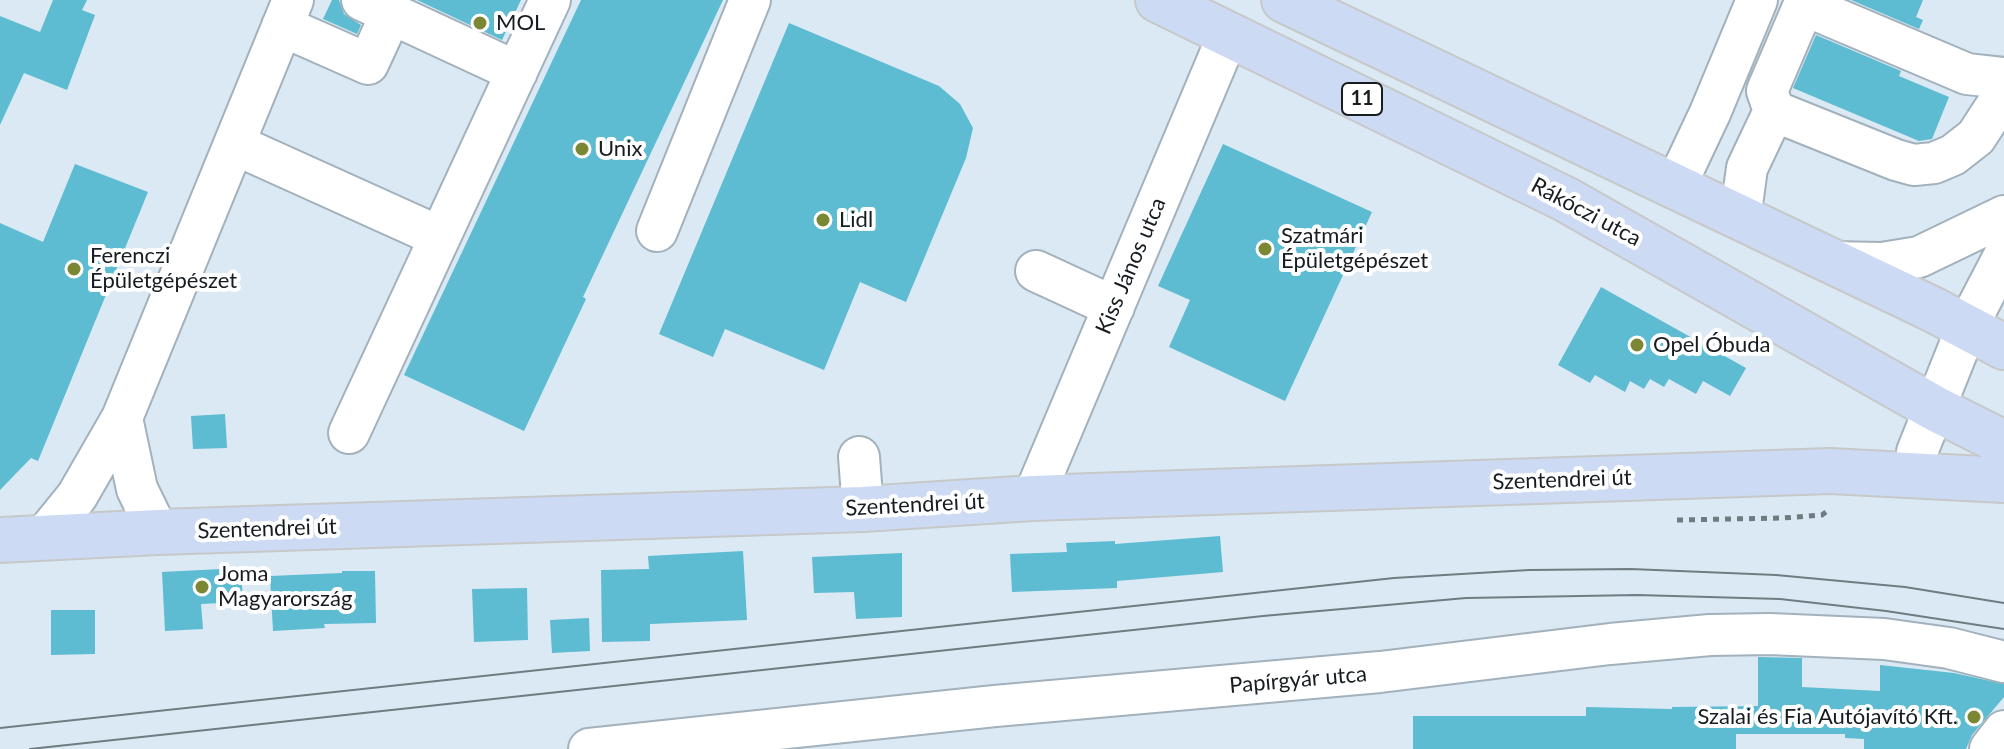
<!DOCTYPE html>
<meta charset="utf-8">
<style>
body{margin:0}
canvas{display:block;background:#dae9f4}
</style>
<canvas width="2004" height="749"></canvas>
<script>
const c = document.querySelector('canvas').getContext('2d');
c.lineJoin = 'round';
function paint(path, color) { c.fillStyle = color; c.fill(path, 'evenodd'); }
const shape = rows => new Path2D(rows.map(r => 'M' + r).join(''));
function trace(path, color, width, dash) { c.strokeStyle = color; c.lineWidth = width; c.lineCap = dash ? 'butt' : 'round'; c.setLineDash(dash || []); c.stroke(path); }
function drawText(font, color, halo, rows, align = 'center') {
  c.font = font + ' Lato,sans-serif'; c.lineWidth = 8; c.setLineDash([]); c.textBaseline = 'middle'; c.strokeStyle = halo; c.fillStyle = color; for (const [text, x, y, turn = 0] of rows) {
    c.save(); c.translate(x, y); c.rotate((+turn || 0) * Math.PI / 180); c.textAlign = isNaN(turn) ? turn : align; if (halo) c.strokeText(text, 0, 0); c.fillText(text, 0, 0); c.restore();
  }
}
paint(shape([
 [53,0,87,0,82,10,95,15,67,90,24,73,0,125,0,16,40,32],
 [332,0,339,0,344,14,361,25,357,34,323,19],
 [417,0,521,0,502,40],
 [581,0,723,0,583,297,586,299,524,431,404,375],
 [1851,0,1923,0,1916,17,1923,20,1919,29],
 [789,23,939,86,960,104,973,128,966,158,906,302,860,282,824,370,725,329,713,357,659,334],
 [1816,35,1901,71,1899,76,1949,97,1932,139,1919,141,1793,88],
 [1223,144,1372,212,1285,401,1169,347,1190,300,1158,286],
 [75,164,148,192,38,461,31,458,0,490,0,223,43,242],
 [1601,287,1746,368,1730,396,1703,381,1696,394,1669,379,1664,387,1650,379,1644,389,1630,381,1625,392,1595,375,1590,383,1558,365],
 [225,414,227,448,193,449,191,416],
 [1220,536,1223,572,1117,581,1117,588,1012,592,1010,554,1067,552,1066,543,1115,541,1115,544],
 [743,551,747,620,650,624,650,641,602,642,601,570,649,569,648,556],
 [902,553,902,617,856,619,854,592,814,593,812,557],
 [241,568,243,602,201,604,203,629,165,631,162,572],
 [342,571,375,571,376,623,324,624,325,628,273,631,270,576,342,573],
 [527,588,528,640,474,642,472,589],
 [51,610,95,610,95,654,51,655],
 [589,618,590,651,552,653,550,620],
 [1758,657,1802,658,1802,687,1880,691,1880,665,1954,673,2004,684,2004,697,1972,735,1966,749,1864,749,1864,739,1845,738,1845,734,1736,734,1736,749,1413,749,1413,716,1586,716,1586,707,1672,709,1672,707,1758,706]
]), '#5dbcd1');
const minor = shape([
 [362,0,517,72],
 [1804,5,1967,74,2004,78],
 [282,26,368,64,391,14],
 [1774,111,1896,160,1914,165,1934,163,1953,155,1976,137,2004,94],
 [234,144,440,237],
 [1675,187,1710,113,1757,0],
 [1740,219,1747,168,1774,111,1767,91,1806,0],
 [657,231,750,0],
 [1831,262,1882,263,1919,257,2004,216],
 [1036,271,1114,307],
 [122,418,137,489,158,532],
 [349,433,550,0],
 [1917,452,1967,327,2004,256],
 [859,457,863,509],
 [1033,498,1229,33],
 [43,538,77,496,122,418,293,0],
 [589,749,995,706,1380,672,1610,644,1710,635,1770,634,1884,639,1949,648,2004,662],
 [1990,749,2004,731]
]);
const major = shape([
 [1158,0,1565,199,1936,409,2004,443],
 [1284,0,1932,309,2004,347],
 [0,540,158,532,863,509,1033,498,1656,477,1830,471,2004,480]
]);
trace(minor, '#a2b1bb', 44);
trace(major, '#c7c9c9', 48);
trace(shape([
 [1677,520,1783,518,1822,515,1826,512]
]), '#707a81', 5, [6, 6]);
trace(minor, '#fff', 40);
trace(major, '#cddaf4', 44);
trace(shape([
 [0,728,1394,578,1529,570,1631,569,1776,575,1851,582,1905,587,2004,603],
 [30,749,1263,616,1466,598,1637,595,1780,599,1886,611,2004,629]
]), '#717c82', 2);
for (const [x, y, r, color] of [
 [480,23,8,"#7c8734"],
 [582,149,8,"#7c8734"],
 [823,220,8,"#7c8734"],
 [1265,249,8,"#7c8734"],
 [74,269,8,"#7c8734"],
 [1637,345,8,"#7c8734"],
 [202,587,8,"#7c8734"],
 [1974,717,8,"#7c8734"]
]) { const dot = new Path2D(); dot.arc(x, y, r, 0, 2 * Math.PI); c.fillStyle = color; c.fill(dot); trace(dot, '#fff', 3); }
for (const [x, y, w] of [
 [1362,99,40]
]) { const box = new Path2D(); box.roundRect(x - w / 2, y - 16, w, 32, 6); c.fillStyle = '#fff'; c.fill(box); trace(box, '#161c1f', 2); }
drawText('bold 20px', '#161c1f', null, [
 ["11",1362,99]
]);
drawText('22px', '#161c1f', '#fff', [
 ["MOL",496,23],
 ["Unix",598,149],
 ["Lidl",839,220],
 ["Szatmári",1281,236],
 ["Épületgépészet",1281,261],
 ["Ferenczi",90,256],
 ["Épületgépészet",90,281],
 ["Opel Óbuda",1653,345],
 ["Joma",218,574],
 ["Magyarország",218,599],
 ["Szalai és Fia Autójavító Kft.",1958,717,"right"]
], 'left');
drawText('22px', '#161c1f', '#fff', [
 ["Rákóczi utca",1586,212,28],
 ["Kiss János utca",1131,266,-67],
 ["Szentendrei út",1562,480,-2],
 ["Szentendrei út",915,505,-3],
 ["Szentendrei út",267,529,-2],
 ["Papírgyár utca",1298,680,-5]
]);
</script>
